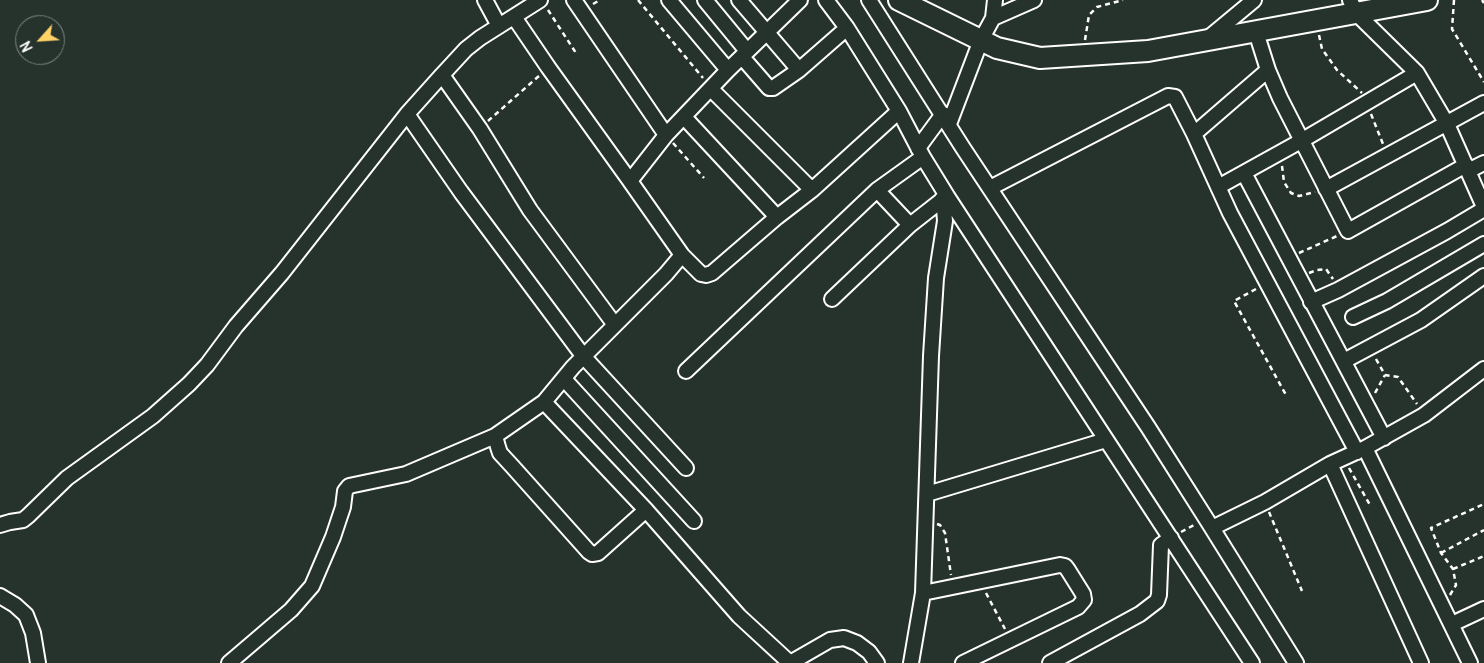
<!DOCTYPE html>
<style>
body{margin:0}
#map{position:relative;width:1484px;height:663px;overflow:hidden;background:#26332d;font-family:Pangolin,sans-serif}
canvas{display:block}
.north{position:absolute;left:15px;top:15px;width:50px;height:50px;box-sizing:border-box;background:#26332d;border:1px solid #7d8581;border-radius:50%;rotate:244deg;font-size:14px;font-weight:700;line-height:20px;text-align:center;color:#fff}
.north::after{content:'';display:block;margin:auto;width:18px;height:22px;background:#ffd166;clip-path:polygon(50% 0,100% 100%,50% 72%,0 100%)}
</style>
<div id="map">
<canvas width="1484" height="663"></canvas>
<div class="north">N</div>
</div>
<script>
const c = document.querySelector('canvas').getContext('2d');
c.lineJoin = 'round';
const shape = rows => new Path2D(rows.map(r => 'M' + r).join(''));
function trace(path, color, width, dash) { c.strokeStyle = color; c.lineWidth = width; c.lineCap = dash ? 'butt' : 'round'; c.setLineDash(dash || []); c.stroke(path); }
const street = shape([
 [485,0,499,26],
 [540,0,480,38,466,49,442,75,480,129,530,210,615,325],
 [574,0,666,135],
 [669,0,728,70],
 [705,0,747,51],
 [739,0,799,70],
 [826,0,847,28,899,111,923,157,877,190,910,225],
 [869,0,963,148,1148,427,1212,528,1265,502,1330,464,1365,448,1424,415,1484,369],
 [1350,0,1356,13,1417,73,1447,124,1484,207],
 [514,17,548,67,630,181,666,135,728,70,800,0],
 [993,18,1034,0],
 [1256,32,1268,70,1280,98,1348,231,1466,165],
 [1206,40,1254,0],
 [742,57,769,88,773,88,799,70,847,28],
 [1268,70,1194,134,1230,213,1357,452],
 [711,89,812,190],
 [407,114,461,192,584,357,686,468],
 [684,117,777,217],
 [949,124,981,40,993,18,995,0],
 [918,148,943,114],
 [923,157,947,196,1252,663],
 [1468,171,1484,163],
 [1244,173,1384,438],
 [630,181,682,255,701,274,706,275,712,273,777,217,812,190,899,111],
 [1218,187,1301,141,1417,73],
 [990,188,1168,96,1175,97,1194,134],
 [1326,189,1484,103],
 [942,199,944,208,945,221,936,278,931,356,923,593,1060,565,1065,566,1068,570,1083,594,1084,600,1078,607,963,663],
 [682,255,666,274,573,367,544,402,646,510,739,616,790,663],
 [832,299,910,225,947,196],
 [1311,302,1338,290,1447,231,1484,209],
 [1353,317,1387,301,1484,244],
 [1344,361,1421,320,1484,276],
 [686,371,877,190],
 [564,379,694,521],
 [544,402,495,436,498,447,500,453,512,466,589,552,592,554,598,553,646,510],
 [1365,448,1470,663],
 [1330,464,1421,663],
 [927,494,1106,440],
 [0,525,10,522,23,520,28,516,67,478,153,416,189,384,207,365,236,326,282,273,407,114,442,75],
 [1212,528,1296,663],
 [0,596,15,605,26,615,33,633,38,663],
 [1452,624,1484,609],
 [229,663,291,610,312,586,333,537,343,507,345,491,349,486,406,474,495,436],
 [790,663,830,640,844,638,857,643,869,652,877,663],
 [911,663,923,593],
 [1050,663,1140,614,1157,601,1159,595,1161,545,1171,538]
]);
const secondary = shape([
 [899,0,997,48,1040,58,1148,51,1427,0]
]);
trace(street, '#fff', 18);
trace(secondary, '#fff', 24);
trace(shape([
 [638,0,703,78],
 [1454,0,1452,29,1484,82],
 [1482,0,1484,3],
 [593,4,600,0],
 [548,10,576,53],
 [1319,35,1322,49,1337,70,1362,93],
 [1085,40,1089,15,1097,7,1123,0],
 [1371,114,1383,144],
 [488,121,540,75],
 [673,143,704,178],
 [1282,166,1284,182,1291,193,1299,196,1315,192],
 [1299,253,1337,236],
 [1309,273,1317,270,1326,269,1333,279],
 [1256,289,1234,301,1286,395],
 [1376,359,1385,375,1398,377,1417,404],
 [1375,393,1385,375],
 [1349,468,1370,505],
 [1269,512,1302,591],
 [937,524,940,525,945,533,951,575],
 [1181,532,1196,524],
 [1441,553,1484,530],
 [1453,569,1484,556],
 [986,593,1005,629],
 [1450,595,1456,585,1453,569,1441,553,1431,528,1484,504]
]), '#fff', 2.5, [5, 4]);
trace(street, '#26332d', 14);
trace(secondary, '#26332d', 20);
</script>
